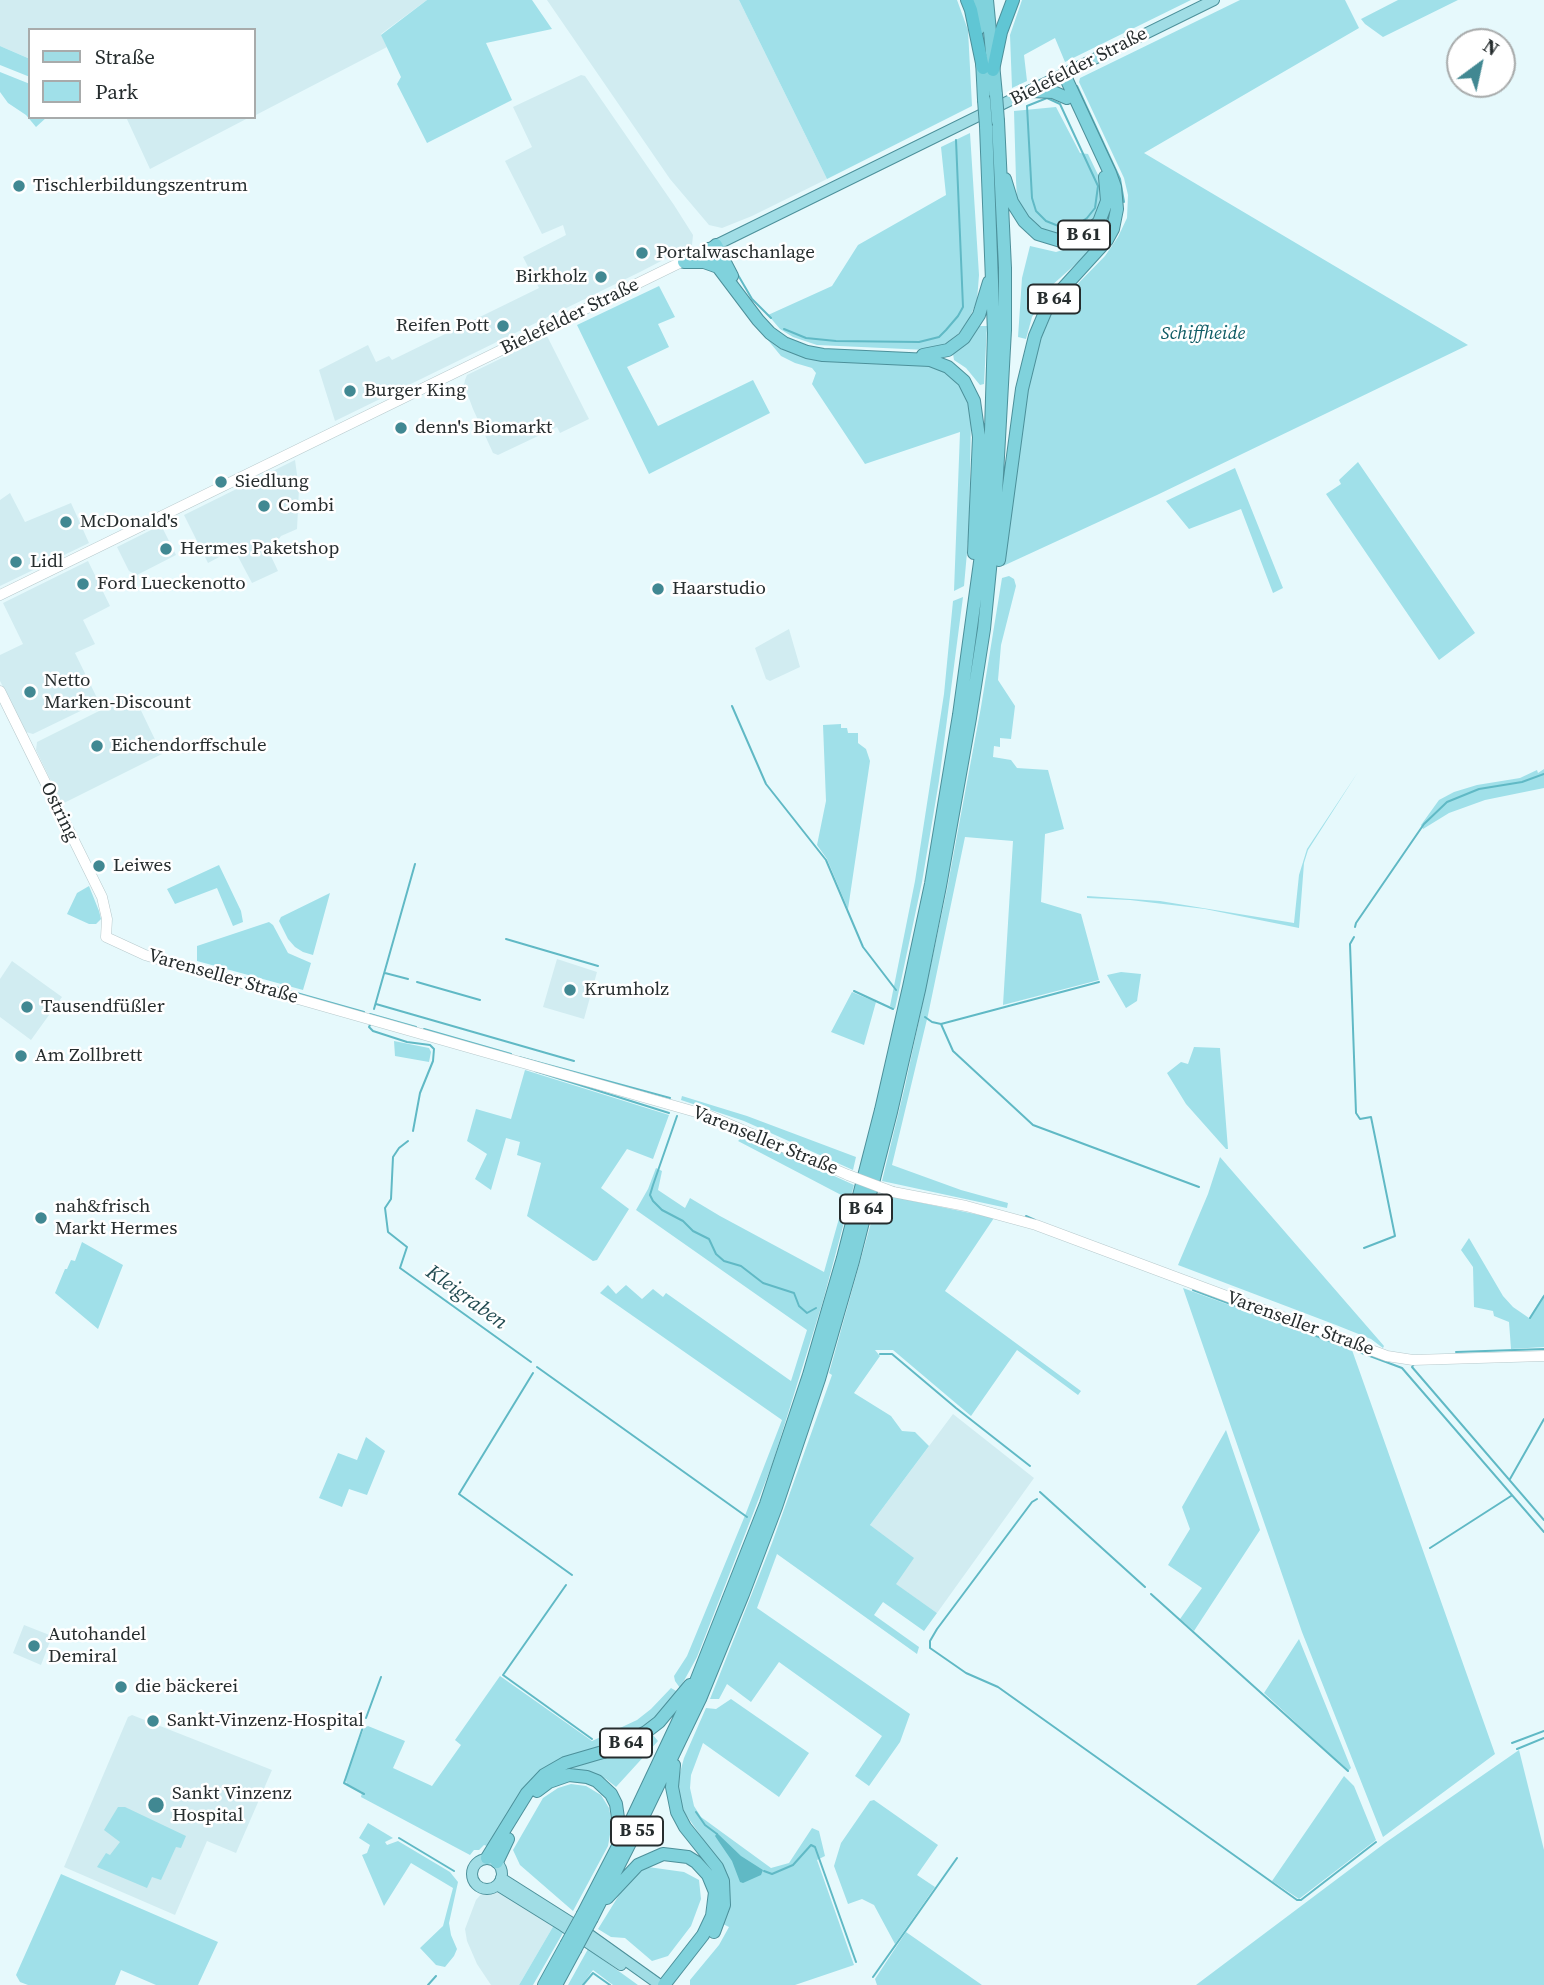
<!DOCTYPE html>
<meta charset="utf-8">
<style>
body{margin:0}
#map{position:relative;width:1544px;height:1985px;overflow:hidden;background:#e6f9fc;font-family:"Source Serif 4",serif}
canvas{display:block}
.legend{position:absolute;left:28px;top:28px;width:228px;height:91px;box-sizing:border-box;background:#fff;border:2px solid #a8abab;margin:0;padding:9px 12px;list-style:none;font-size:21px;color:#262d2e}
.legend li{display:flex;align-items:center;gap:14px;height:35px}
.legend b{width:35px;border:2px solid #a8abab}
.north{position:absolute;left:1446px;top:28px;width:70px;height:70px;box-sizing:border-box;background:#fff;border:2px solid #a8abab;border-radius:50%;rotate:33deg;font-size:19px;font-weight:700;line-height:28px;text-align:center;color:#262d2e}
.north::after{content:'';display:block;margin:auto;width:24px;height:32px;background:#418892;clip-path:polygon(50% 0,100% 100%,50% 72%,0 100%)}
</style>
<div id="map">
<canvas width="1544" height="1985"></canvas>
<ul class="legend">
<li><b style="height:9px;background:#a0dde5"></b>Straße</li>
<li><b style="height:19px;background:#a0e0e9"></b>Park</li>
</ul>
<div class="north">N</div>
</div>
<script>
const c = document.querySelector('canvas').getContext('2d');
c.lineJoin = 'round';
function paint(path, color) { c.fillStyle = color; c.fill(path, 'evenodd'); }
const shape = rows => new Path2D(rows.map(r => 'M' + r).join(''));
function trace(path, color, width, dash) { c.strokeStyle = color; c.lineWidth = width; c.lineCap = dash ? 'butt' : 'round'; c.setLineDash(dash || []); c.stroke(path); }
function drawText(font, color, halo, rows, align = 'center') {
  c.font = font + ' "Source Serif 4",serif'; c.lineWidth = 5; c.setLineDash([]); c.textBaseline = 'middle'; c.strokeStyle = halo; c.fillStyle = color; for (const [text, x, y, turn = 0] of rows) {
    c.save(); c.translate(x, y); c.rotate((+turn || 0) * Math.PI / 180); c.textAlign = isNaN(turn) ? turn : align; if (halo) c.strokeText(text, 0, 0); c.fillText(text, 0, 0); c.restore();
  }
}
paint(shape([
 [0,0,427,0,381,34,387,47,254,116,254,30,30,30,30,59,0,46],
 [547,0,739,0,827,179,752,216,722,228,709,225,670,179],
 [581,75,585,76,674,205,693,235,692,245,640,272,335,421,319,370,368,345,376,362,389,356,392,360,539,288,523,257,566,235,563,225,542,234,505,161,532,147,513,107],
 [126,117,250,117,150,169],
 [547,336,589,419,560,433,557,427,498,455,493,453,473,409,464,385,465,380,467,375],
 [295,460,299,489,297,529,281,536,272,548,270,554,278,571,252,583,234,549,208,563,184,515],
 [10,493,25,522,71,503,89,543,0,586,0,500],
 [161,525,176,555,137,575,129,571,117,547],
 [88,561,110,606,83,620,95,644,75,653,99,702,33,734,26,732,0,681,0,655,23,644,3,603],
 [789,629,800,667,770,681,766,679,755,648],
 [133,694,162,754,62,804,36,750,37,742],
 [557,959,597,972,584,1019,543,1007],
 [12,961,62,997,31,1040,0,1017,0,979],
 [953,1414,1034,1478,937,1613,895,1584,870,1525],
 [24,1625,52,1636,41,1665,13,1653],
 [132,1715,272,1770,236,1853,207,1841,175,1915,64,1867,128,1717],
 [497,1890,554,1925,519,1985,491,1985,477,1964,467,1941,465,1929,476,1900,483,1892]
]), '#d1ecf1');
paint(shape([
 [427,0,532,0,552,29,486,43,512,100,427,143,397,84,401,77,381,35],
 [739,0,957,0,968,30,972,106,827,179],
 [1022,0,1191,0,1065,62,1055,38,1024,55,1027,81,1012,88,1010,35],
 [1240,0,1345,0,1359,28,1144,153,1468,345,1157,495,1003,566,1028,391,1037,347,1051,315,1061,301,1105,256,1118,237,1127,218,1128,195,1124,178,1079,82,1080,78],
 [1398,0,1458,0,1383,37,1365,24,1361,19],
 [0,46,30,59,30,77,0,65],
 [0,72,30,84,30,117,47,117,36,127,26,115,8,103,0,92],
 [1056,107,1080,153,1088,154,1100,179,1103,195,1095,218,1082,230,1066,235,1046,232,1031,223,1017,200,1016,180,1014,111],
 [970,133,979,275,977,301,969,319,959,333,944,345,927,350,817,345,793,337,780,329,768,315,832,286,858,245,946,195,941,147],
 [1111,207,1114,209,1108,226,1098,244,1050,287,1032,317,1026,339,1018,337,1022,278,1030,246,1056,252,1082,244,1093,235],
 [659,286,675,317,658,324,669,347,627,367,658,426,753,380,770,413,649,474,577,325],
 [978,326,987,326,984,384,980,385,966,368,954,360,953,354],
 [768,338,781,347,923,364,944,372,959,384,966,394,971,418,969,530,964,586,954,591,960,432,865,464,812,384,816,373,812,368,795,363,781,356,767,339],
 [1358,462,1475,633,1439,660,1326,494,1341,484,1339,480],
 [1235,468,1283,588,1273,593,1241,509,1189,529,1166,501],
 [1009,576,1014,579,1016,586,1001,645,998,680,1015,706,1011,739,1000,738,1000,747,994,746,993,757,1011,760,1017,768,1048,770,1064,829,1045,834,1041,902,1081,914,1099,980,1003,1005,1013,841,965,837,928,1015,892,1165,961,1190,1008,1203,1007,1208,882,1181,905,1086,947,889,981,707,1002,578],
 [963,597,939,781,922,882,895,1009,890,1006,915,881,944,694,953,601],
 [841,724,841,728,847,728,848,733,858,733,858,743,866,749,870,761,848,909,827,859,817,845,826,801,823,725],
 [1544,769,1544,788,1485,800,1449,813,1423,829,1421,825,1439,800,1454,792,1477,785,1520,778,1537,770,1538,773],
 [1358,772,1308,850,1304,863,1299,928,1205,909,1130,900,1087,898,1087,896,1160,901,1294,923,1299,875,1307,849],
 [219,865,241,911,243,922,233,926,217,888,175,904,167,889],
 [89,886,99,911,101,919,96,924,89,924,67,914,77,893],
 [330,893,313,955,303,952,295,947,288,939,279,921,281,917],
 [269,922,273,925,288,953,311,963,303,990,197,961,197,946],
 [1121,972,1141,974,1137,1001,1126,1008,1107,975],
 [852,992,876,1002,864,1045,831,1032],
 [394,1041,429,1048,431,1052,429,1062,395,1056],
 [1194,1047,1220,1048,1228,1149,1226,1149,1186,1104,1167,1073,1181,1062,1188,1064],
 [525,1070,669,1115,653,1159,627,1149,601,1188,629,1209,597,1260,593,1261,527,1216,541,1163,517,1155,520,1142,506,1138,491,1190,475,1179,487,1154,467,1141,476,1109,511,1119],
 [682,1096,747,1116,856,1157,853,1170,744,1121,681,1100],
 [744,1135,854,1185,823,1301,772,1465,697,1657,680,1688,675,1681,674,1676,687,1656,746,1513,782,1420,600,1293,608,1285,616,1294,626,1285,642,1299,653,1289,663,1297,666,1293,791,1381,807,1330,636,1210,648,1189,656,1168,662,1171,658,1190,685,1208,690,1198,720,1216,824,1272,845,1197,738,1141],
 [1220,1157,1384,1346,1383,1348,1371,1339,1336,1325,1178,1265,1208,1194],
 [879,1194,994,1218,945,1291,1081,1391,1078,1395,1017,1350,971,1416,893,1350,875,1350,880,1356,854,1393,891,1416,902,1431,915,1432,929,1446,870,1525,914,1558,896,1584,937,1613,924,1631,883,1602,874,1615,919,1647,917,1654,777,1554,757,1608,910,1714,900,1742,869,1786,855,1776,882,1736,779,1662,751,1702,727,1684,719,1699,710,1699,772,1543,832,1375,829,1373],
 [1469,1238,1503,1296,1513,1307,1529,1318,1544,1294,1544,1347,1511,1349,1509,1322,1494,1316,1493,1311,1474,1307,1473,1267,1461,1250],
 [82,1242,123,1265,98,1329,55,1293,65,1269,67,1269,71,1260,75,1261],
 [1183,1288,1352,1350,1495,1754,1383,1837,1302,1632],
 [1226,1430,1260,1530,1194,1631,1180,1619,1202,1588,1168,1565,1190,1529,1182,1507],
 [366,1437,385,1451,367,1495,349,1489,342,1507,319,1498,338,1453,357,1460],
 [1299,1639,1351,1768,1348,1771,1264,1693],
 [500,1676,592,1741,637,1720,651,1709,671,1688,678,1692,665,1710,628,1738,556,1762,490,1847,484,1845,479,1850,474,1850,470,1855,361,1797,362,1792,347,1784,345,1778,364,1728,368,1726,405,1741,393,1768,432,1786,461,1745,455,1740],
 [731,1699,809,1753,779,1797,703,1743,691,1775,690,1788,694,1806,701,1817,771,1868,789,1863,812,1828,819,1831,825,1856,817,1860,854,1965,795,1985,690,1985,690,1980,719,1945,729,1927,723,1924,730,1896,729,1887,712,1852,682,1809,678,1794,678,1780,684,1758,706,1708,716,1709],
 [653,1735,658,1741,616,1787,606,1779,591,1772,557,1773,565,1765],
 [1519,1750,1544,1850,1544,1985,1196,1985,1385,1843],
 [1344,1776,1354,1786,1376,1840,1299,1899,1272,1881],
 [571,1784,586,1786,601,1795,609,1808,612,1823,608,1846,573,1911,520,1865,513,1850,543,1798,558,1788],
 [874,1800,938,1845,917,1875,935,1887,895,1944,874,1905,862,1899,848,1904,834,1866,841,1843,870,1801],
 [118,1807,125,1807,186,1836,181,1848,176,1847,161,1880,152,1877,147,1888,97,1867,106,1853,110,1855,120,1842,104,1830],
 [368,1823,393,1838,385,1842,387,1845,398,1841,450,1872,458,1882,449,1923,451,1935,457,1949,454,1956,445,1967,436,1965,420,1948,443,1926,453,1888,411,1863,384,1906,362,1855,367,1853,370,1845,359,1838],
 [648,1867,684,1872,699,1880,701,1899,691,1926,668,1956,652,1961,625,1938,611,1937,598,1929,624,1887,640,1871],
 [61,1874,218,1942,198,1985,156,1985,121,1970,115,1985,28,1985,20,1982,16,1975],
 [554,1925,564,1931,533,1985,519,1985],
 [906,1932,982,1985,877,1985,875,1979],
 [588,1949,638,1985,613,1985,593,1970,582,1985,568,1985]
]), '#a0e0e9');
paint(shape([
 [717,1833,741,1856,763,1870,761,1875,743,1883,740,1882,732,1861,715,1836]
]), '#60b9c5');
trace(shape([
 [1077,86,1120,179,1124,202],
 [1047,98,1060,104,1098,186,1095,208,1087,218,1074,227,1061,227,1046,221,1036,211,1032,198,1027,106,1047,98],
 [738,275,752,299,771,318],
 [784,329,806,338,836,341,919,342,939,337,946,330,958,316,963,307,956,140],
 [732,706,766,784,826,860,863,947,896,990],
 [1355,927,1356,923,1424,824,1447,802,1479,789,1522,782,1544,774],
 [1354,937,1350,944,1356,1113,1360,1119,1371,1117,1395,1236,1364,1248],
 [506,939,598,966],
 [208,968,364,1012],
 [385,973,408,979],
 [417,982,480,1000],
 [854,991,893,1009],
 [376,1004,574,1061],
 [374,1009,415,864],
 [370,1014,416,1027],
 [925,1017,932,1022,941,1024,1099,982],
 [371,1023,369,1027,373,1031,407,1042,430,1045,434,1049,433,1061,420,1093,413,1131],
 [941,1024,953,1051,1033,1125,1199,1187],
 [424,1029,511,1054],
 [519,1057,670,1098],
 [535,1071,669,1113],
 [677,1116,653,1185,650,1195,653,1201,662,1210,683,1221,693,1231,709,1239,716,1254,724,1261,741,1266,763,1283,794,1293,799,1306,807,1313,816,1308],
 [408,1141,399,1148,393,1157,391,1199,385,1208,388,1232,407,1247,400,1268,531,1362],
 [1026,1216,1035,1220],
 [1193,1290,1402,1368,1544,1532],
 [1530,1318,1544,1296],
 [1456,1352,1544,1349],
 [880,1354,892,1354,956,1408,1030,1466],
 [1414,1364,1412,1367,1544,1520],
 [537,1367,747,1517],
 [533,1373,459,1494,572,1575],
 [1510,1479,1544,1419],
 [1040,1492,1145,1587],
 [1037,1499,1032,1502,937,1629,930,1641,930,1648,966,1673,998,1687,1297,1900,1301,1900,1376,1842],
 [1430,1548,1511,1496],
 [566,1585,503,1675,592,1739],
 [1151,1594,1348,1771],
 [366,1718,381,1677],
 [363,1727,344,1783,364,1794],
 [1512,1743,1544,1731],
 [1517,1749,1544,1738],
 [696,1812,705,1825,717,1834],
 [399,1838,454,1871],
 [764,1871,772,1874,793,1865,811,1845,815,1847,856,1962],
 [873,1977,957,1858],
 [428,1985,436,1976],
 [583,1985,593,1973,610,1985]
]), '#60b9c5', 2);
const secondary = shape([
 [0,595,708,249],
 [0,691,102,897,107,919,106,937,145,955,168,962,710,1116,848,1175],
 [893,1192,966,1206,1036,1225,1387,1356,1413,1360,1544,1356]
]);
const primary = shape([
 [710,248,1214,0],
 '472 1874a15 15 0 1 1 30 0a15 15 0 1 1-30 0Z',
 [501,1878,583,1930,660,1985],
 [497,1885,563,1926,621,1965]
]);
const trunk = shape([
 [977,0,979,28],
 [987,0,996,95],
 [982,60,984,100],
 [1031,91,1053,92,1067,98],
 [1005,179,1012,202,1024,221,1038,234,1061,241,1073,240,1085,234,1099,222,1107,201,1105,177],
 [716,245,732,276],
 [708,249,718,267,758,320,770,333,784,343,807,352,823,355,930,360,948,367,964,381,974,401,979,437,974,553],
 [684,262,704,262,718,267],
 [923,355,948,350,964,338,979,315,989,282],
 [999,560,1022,389,1035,336,1046,310,1056,296,1107,240,1113,229,1117,209,1115,187,1110,173,1064,74],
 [674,1765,672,1787,677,1812,685,1827,717,1867,723,1881,724,1905,714,1932],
 [537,1791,549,1782,569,1775,587,1777,597,1781,611,1794,616,1804,619,1825,617,1840],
 [487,1858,527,1793,544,1775,565,1763,613,1749,646,1732,659,1722,690,1685],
 [497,1862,508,1839],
 [607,1898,638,1865,663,1854,688,1857,696,1862,708,1875,715,1892,712,1916,703,1935,664,1985],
 [583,1914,631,1821,691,1694,766,1504,809,1375,843,1258,881,1110,909,987,931,884,959,715,984,533,991,431,994,333,986,126],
 [592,1918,639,1825,700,1699,743,1594,776,1507,819,1379,853,1261,891,1112,919,990,940,886,970,718,984,629,994,529,1005,330,1005,268,998,121],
 [544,1985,566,1945],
 [556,1985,575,1950]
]);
const motorway = shape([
 [967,0,971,10,983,68],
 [993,70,1001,32,1013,0]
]);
trace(secondary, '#b7c9cc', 11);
trace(primary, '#4c909a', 12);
trace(trunk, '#4c909a', 14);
trace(motorway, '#4c909a', 14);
trace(secondary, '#fff', 10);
trace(primary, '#a0dde5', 10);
trace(trunk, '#80d2dc', 12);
trace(motorway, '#60c6d4', 12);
const secondaryBridge = shape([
 [848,1175,893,1192]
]);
const trunkBridge = shape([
 [996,95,998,121],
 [984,100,986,126],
 [566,1945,583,1914],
 [575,1950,592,1918]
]);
trace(secondaryBridge, '#b7c9cc', 11, []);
trace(trunkBridge, '#4c909a', 14, []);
trace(secondaryBridge, '#fff', 10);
trace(trunkBridge, '#80d2dc', 12);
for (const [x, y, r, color] of [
 [19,186,7,"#418892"],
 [642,253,7,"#418892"],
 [601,277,7,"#418892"],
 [503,326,7,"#418892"],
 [350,391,7,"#418892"],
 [401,428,7,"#418892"],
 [221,482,7,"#418892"],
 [264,506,7,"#418892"],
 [66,522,7,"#418892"],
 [166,549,7,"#418892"],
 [16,562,7,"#418892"],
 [83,584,7,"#418892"],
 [658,589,7,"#418892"],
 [30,692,7,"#418892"],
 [97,746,7,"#418892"],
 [99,866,7,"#418892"],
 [570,990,7,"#418892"],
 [27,1007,7,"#418892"],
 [21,1056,7,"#418892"],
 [41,1218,7,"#418892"],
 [34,1646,7,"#418892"],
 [121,1687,7,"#418892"],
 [153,1721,7,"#418892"],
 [156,1805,9,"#418892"]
]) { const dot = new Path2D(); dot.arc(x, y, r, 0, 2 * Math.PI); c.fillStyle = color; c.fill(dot); trace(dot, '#fff', 2.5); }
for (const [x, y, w] of [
 [1084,235,52],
 [1054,299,52],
 [866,1209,52],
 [626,1743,52],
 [637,1831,52]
]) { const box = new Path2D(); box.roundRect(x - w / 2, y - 14.5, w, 29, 5); c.fillStyle = '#fff'; c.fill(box); trace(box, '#262d2e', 2); }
drawText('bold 18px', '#262d2e', null, [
 ["B 61",1084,235],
 ["B 64",1054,299],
 ["B 64",866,1209],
 ["B 64",626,1743],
 ["B 55",637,1831]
]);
drawText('19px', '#262d2e', '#fff', [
 ["Bielefelder Straße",1079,67,-27],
 ["Bielefelder Straße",570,317,-26],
 ["Ostring",59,812,64],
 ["Varenseller Straße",223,977,16],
 ["Varenseller Straße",765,1141,22],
 ["Varenseller Straße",1300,1324,20]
]);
drawText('19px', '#262d2e', '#fff', [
 ["Tischlerbildungszentrum",33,186],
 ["Portalwaschanlage",656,253],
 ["Birkholz",587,277,"right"],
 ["Reifen Pott",489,326,"right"],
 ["Burger King",364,391],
 ["denn's Biomarkt",415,428],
 ["Siedlung",235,482],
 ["Combi",278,506],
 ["McDonald's",80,522],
 ["Hermes Paketshop",180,549],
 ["Lidl",30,562],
 ["Ford Lueckenotto",97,584],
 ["Haarstudio",672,589],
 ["Netto",44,681],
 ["Marken-Discount",44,703],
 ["Eichendorffschule",111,746],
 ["Leiwes",113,866],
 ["Krumholz",584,990],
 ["Tausendfüßler",41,1007],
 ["Am Zollbrett",35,1056],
 ["nah&frisch",55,1207],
 ["Markt Hermes",55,1229],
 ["Autohandel",48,1635],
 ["Demiral",48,1657],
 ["die bäckerei",135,1687],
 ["Sankt-Vinzenz-Hospital",167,1721],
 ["Sankt Vinzenz",172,1794],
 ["Hospital",172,1816]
], 'left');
drawText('italic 19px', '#0e5b64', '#fff', [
 ["Schiffheide",1203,334]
]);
drawText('italic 21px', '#234c52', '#fff', [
 ["Kleigraben",466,1298,36]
]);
</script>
